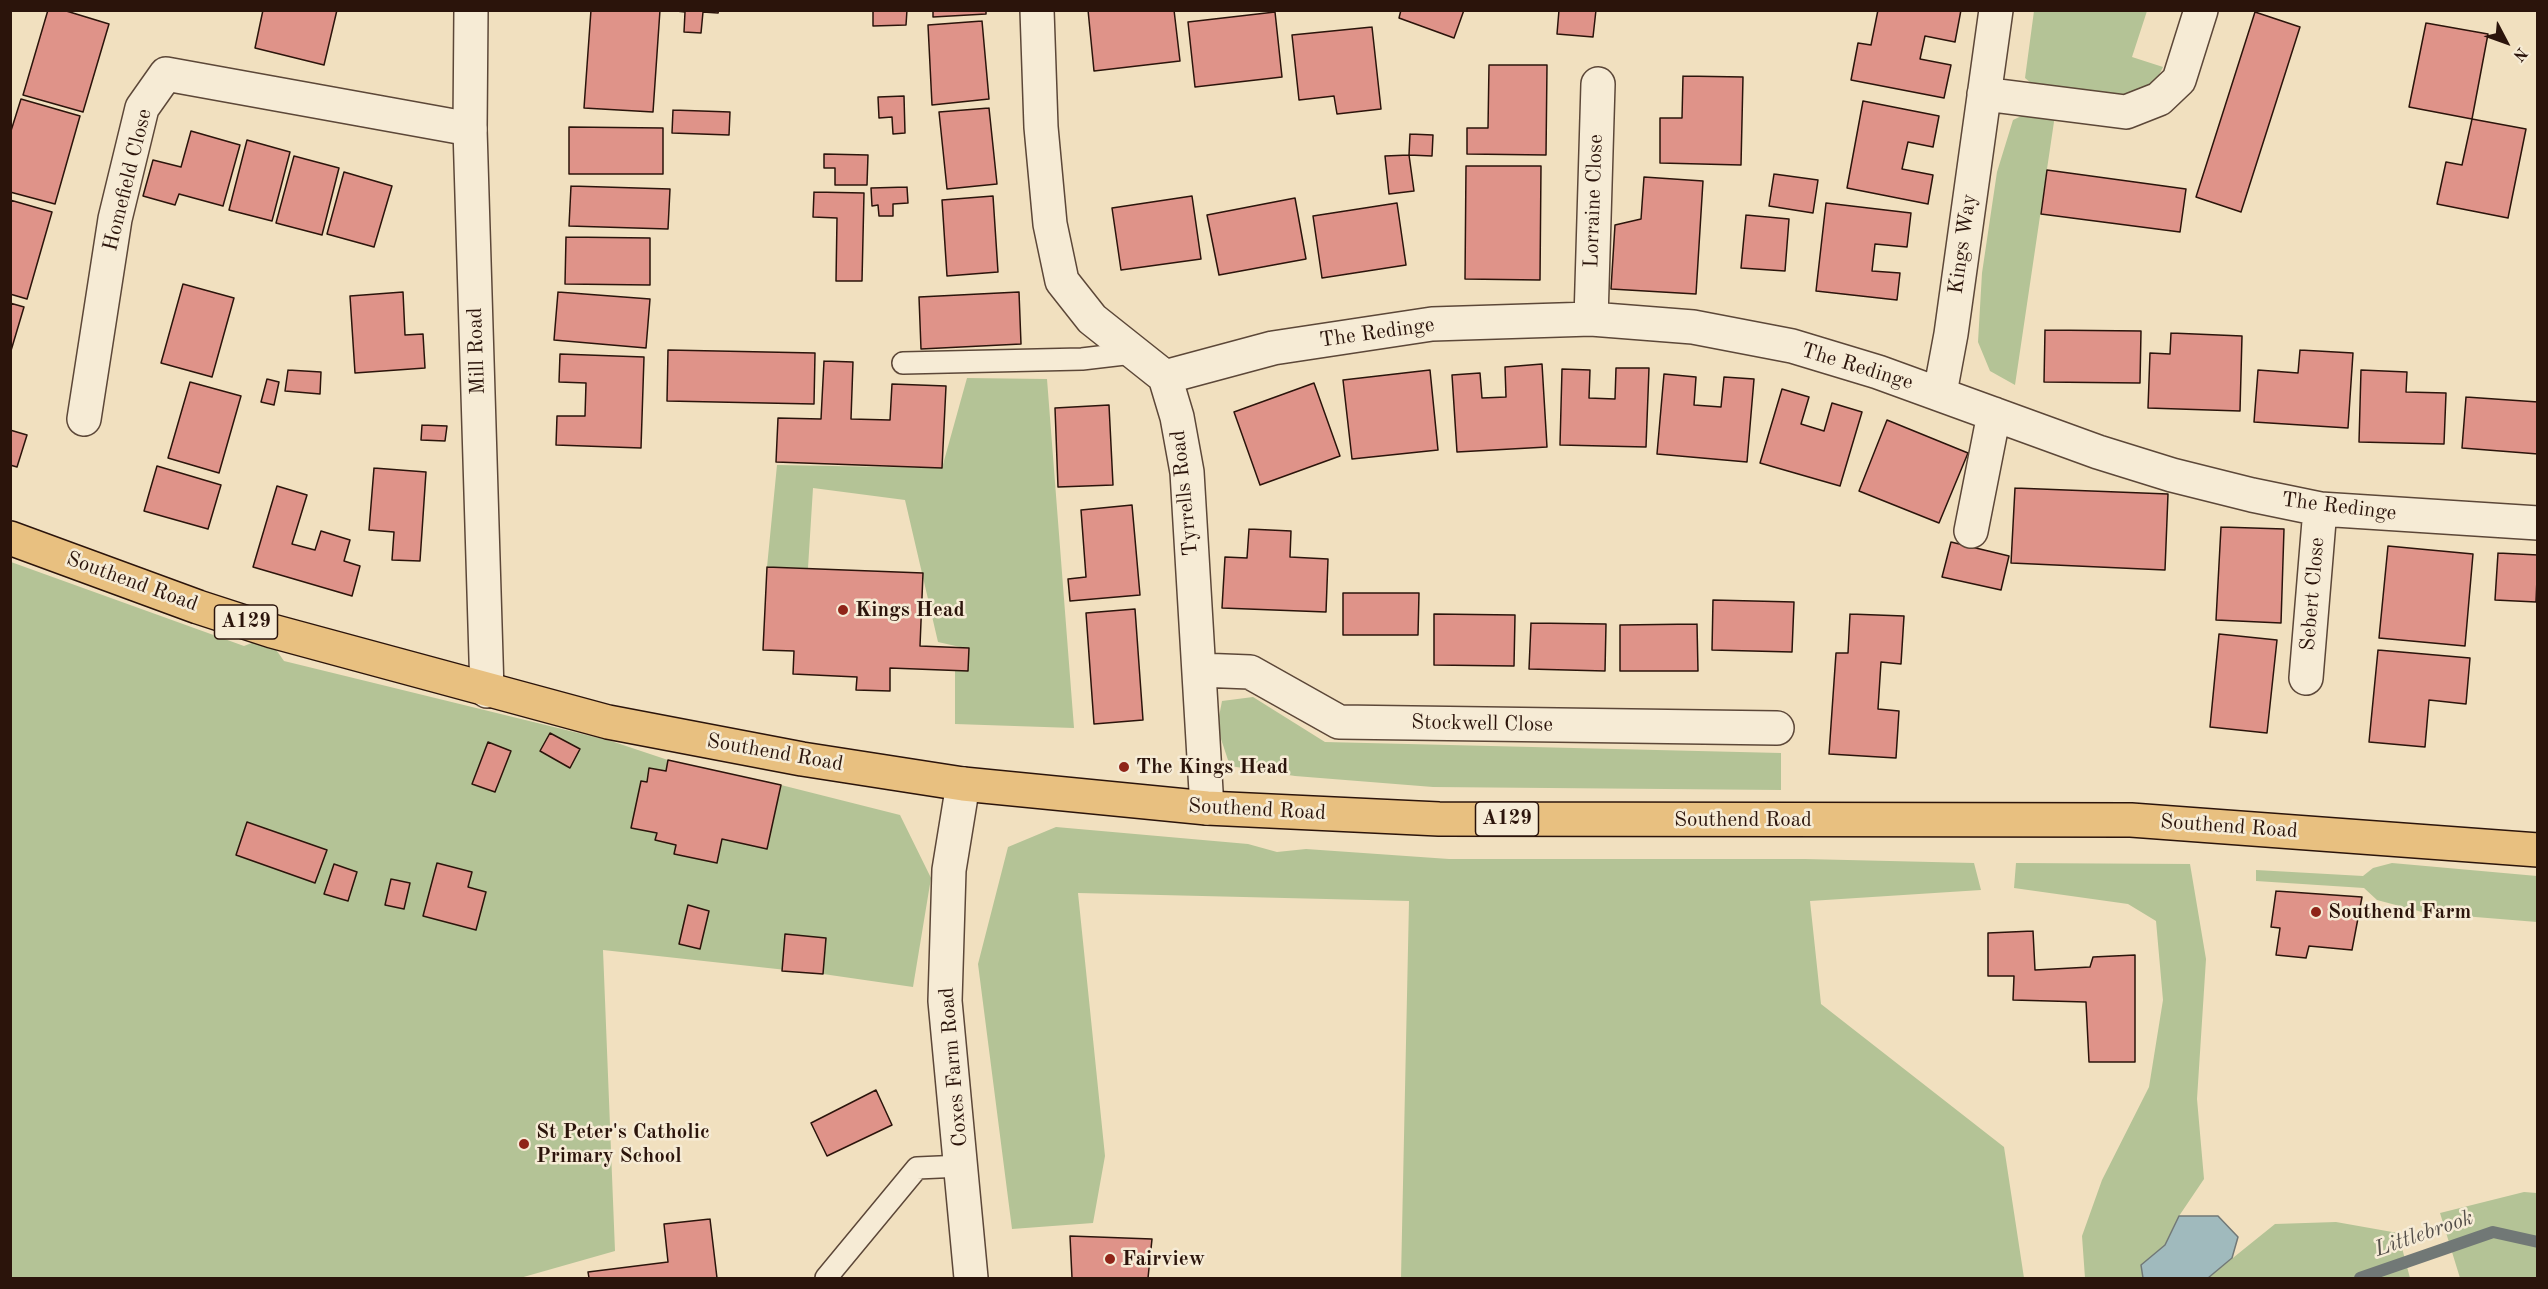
<!DOCTYPE html>
<style>
body{margin:0}
#map{position:relative;width:2548px;height:1289px;overflow:hidden;background:#f1e0bf;font-family:"Old Standard TT",serif}
canvas{display:block}
.frame{position:absolute;inset:0;border:12px solid #2b140b;pointer-events:none}
.north{position:absolute;left:2476px;top:12px;width:60px;height:60px;-webkit-text-stroke:4px #f6ebd5;paint-order:stroke;rotate:131deg;font-size:16px;font-weight:700;line-height:24px;text-align:center;color:#2b140b}
.north::after{content:'';display:block;margin:auto;width:21px;height:27px;background:#2b140b;clip-path:polygon(50% 0,100% 100%,50% 72%,0 100%)}
</style>
<div id="map">
<canvas width="2548" height="1289"></canvas>
<div class="frame"></div>
<div class="north">N</div>
</div>
<script>
const c = document.querySelector('canvas').getContext('2d');
c.lineJoin = 'round';
function paint(path, color) { c.fillStyle = color; c.fill(path, 'evenodd'); }
const shape = rows => new Path2D(rows.map(r => 'M' + r).join(''));
function trace(path, color, width, dash) { c.strokeStyle = color; c.lineWidth = width; c.lineCap = dash ? 'butt' : 'round'; c.setLineDash(dash || []); c.stroke(path); }
function drawText(font, color, halo, rows, align = 'center') {
  c.font = font + ' "Old Standard TT",serif'; c.lineWidth = 5; c.setLineDash([]); c.textBaseline = 'middle'; c.strokeStyle = halo; c.fillStyle = color; for (const [text, x, y, turn = 0] of rows) {
    c.save(); c.translate(x, y); c.rotate((+turn || 0) * Math.PI / 180); c.textAlign = isNaN(turn) ? turn : align; if (halo) c.strokeText(text, 0, 0); c.fillText(text, 0, 0); c.restore();
  }
}
paint(shape([
 [2034,11,2147,11,2132,57,2163,67,2156,81,2131,98,2043,93,2025,78],
 [2034,110,2055,115,2015,385,1990,371,1978,342,1982,273,1997,172,2013,120],
 [967,378,1047,379,1074,728,955,724,955,670,968,670,969,649,938,642,905,500,813,488,808,568,767,567,777,465,942,468],
 [11,562,244,646,267,637,284,661,611,741,668,760,781,785,900,815,931,878,913,987,823,974,603,950,615,1251,520,1278,11,1278],
 [1253,697,1325,742,1781,753,1781,790,1433,787,1295,776,1230,766,1217,727,1222,701],
 [1056,827,1248,844,1277,852,1306,849,1449,859,1805,859,1974,863,1981,890,1810,901,1821,1004,2004,1147,2024,1278,1401,1278,1409,901,1078,893,1105,1156,1093,1223,1012,1229,978,964,1008,847],
 [2016,863,2190,864,2206,959,2197,1099,2204,1179,2179,1216,2165,1245,2141,1265,2143,1278,2085,1278,2082,1236,2102,1180,2149,1087,2163,1000,2156,921,2128,904,2014,888],
 [2392,863,2537,876,2537,922,2426,913,2377,900,2364,888,2256,881,2256,870,2363,876,2373,868],
 [2524,1192,2537,1193,2537,1278,2460,1278,2440,1213],
 [2336,1222,2398,1233,2410,1278,2208,1278,2275,1224]
]), '#b4c396');
const water = shape([
 [2179,1216,2218,1216,2238,1237,2232,1258,2208,1278,2143,1278,2141,1265,2165,1245,2179,1216]
]);
paint(water, '#a0babd');
trace(water, '#717876', 1.5);
trace(shape([
 [2360,1278,2493,1232,2538,1242]
]), '#717876', 12);
const building = shape([
 [48,10,63,10,109,24,83,112,23,95,48,10],
 [263,10,337,10,324,65,255,48,263,10],
 [591,10,660,10,653,112,584,108,591,10],
 [719,10,718,13,703,12,701,33,684,32,685,12,676,11,719,10],
 [873,10,907,10,906,25,873,26,873,10],
 [933,10,986,10,986,14,933,17,933,10],
 [1088,10,1174,10,1180,61,1094,71,1088,10],
 [1401,10,1464,10,1454,38,1399,18,1401,10],
 [1559,10,1596,10,1593,37,1557,34,1559,10],
 [1878,10,1961,10,1955,42,1925,36,1920,59,1951,65,1944,98,1851,80,1858,43,1871,45,1878,10],
 [1275,12,1282,77,1195,87,1188,22,1275,12],
 [2255,12,2300,27,2241,212,2196,197,2255,12],
 [982,21,989,99,932,105,928,25,982,21],
 [2426,23,2488,34,2472,119,2409,107,2426,23],
 [1372,27,1381,109,1337,114,1334,96,1299,100,1292,35,1372,27],
 [1489,65,1547,65,1546,155,1467,154,1467,128,1488,128,1489,65],
 [1683,76,1743,77,1741,165,1660,163,1660,118,1682,118,1683,76],
 [904,96,905,133,893,134,892,117,879,118,878,97,904,96],
 [21,99,80,116,55,204,10,192,10,134,21,99],
 [1863,101,1939,116,1933,147,1908,142,1902,169,1933,175,1928,204,1847,188,1863,101],
 [989,108,997,184,947,189,939,112,989,108],
 [673,110,730,112,729,135,672,133,673,110],
 [2472,119,2526,129,2508,218,2437,204,2446,162,2462,165,2472,119],
 [569,127,663,128,663,174,569,174,569,127],
 [191,131,240,145,223,206,179,194,175,205,143,196,153,160,181,167,191,131],
 [1410,134,1433,135,1432,156,1409,155,1410,134],
 [247,140,290,152,272,221,229,210,247,140],
 [824,154,868,155,867,185,835,185,835,168,824,168,824,154],
 [1409,155,1414,191,1389,194,1385,156,1409,155],
 [294,156,339,168,322,235,276,223,294,156],
 [1466,166,1541,166,1540,280,1465,279,1466,166],
 [2047,170,2186,189,2180,232,2041,214,2047,170],
 [344,172,392,186,374,247,327,234,344,172],
 [1774,174,1818,180,1813,213,1769,206,1774,174],
 [1644,177,1703,181,1696,294,1611,289,1615,225,1641,219,1644,177],
 [571,186,670,189,668,229,569,226,571,186],
 [907,187,908,203,893,204,893,216,879,216,878,205,872,206,871,188,907,187],
 [814,192,864,193,862,281,836,281,837,218,813,217,814,192],
 [993,196,998,272,947,276,942,200,993,196],
 [1192,196,1201,259,1121,270,1112,208,1192,196],
 [1295,198,1306,259,1219,275,1207,215,1295,198],
 [10,200,52,212,27,299,10,294,10,200],
 [1397,203,1406,265,1322,278,1313,216,1397,203],
 [1826,203,1911,213,1907,247,1875,244,1872,271,1900,273,1897,300,1816,291,1826,203],
 [1746,215,1789,219,1785,271,1741,268,1746,215],
 [566,237,650,238,650,285,565,284,566,237],
 [183,284,234,298,212,377,161,363,183,284],
 [403,292,405,335,423,334,425,368,355,373,350,296,403,292],
 [558,292,650,299,646,348,554,340,558,292],
 [1019,292,1021,344,921,349,919,297,1019,292],
 [10,303,24,307,10,354,10,303],
 [2045,330,2141,331,2140,383,2044,382,2045,330],
 [2171,333,2242,336,2240,411,2148,408,2150,353,2170,354,2171,333],
 [668,350,815,353,814,404,667,401,668,350],
 [2300,350,2353,353,2348,428,2254,422,2258,370,2298,373,2300,350],
 [560,354,644,357,641,448,556,445,557,416,585,416,586,383,559,382,560,354],
 [824,361,853,362,851,419,890,420,892,384,946,386,942,468,776,462,778,418,821,419,824,361],
 [1542,364,1547,447,1457,452,1452,375,1480,373,1482,398,1506,397,1505,367,1542,364],
 [1616,368,1649,368,1646,447,1560,445,1562,369,1590,370,1589,398,1615,399,1616,368],
 [288,370,321,372,320,394,285,391,288,370],
 [1430,370,1438,450,1352,459,1343,380,1430,370],
 [2361,370,2407,372,2406,392,2446,393,2444,444,2359,442,2361,370],
 [1664,374,1696,377,1694,405,1721,407,1724,377,1754,379,1747,462,1657,454,1664,374],
 [267,379,279,382,274,405,261,402,267,379],
 [190,382,241,396,219,473,168,458,190,382],
 [1314,383,1340,456,1260,485,1234,412,1314,383],
 [1782,389,1809,397,1801,424,1824,431,1832,403,1862,412,1840,486,1760,463,1782,389],
 [2466,397,2538,402,2538,454,2462,448,2466,397],
 [1109,405,1113,485,1058,487,1055,408,1109,405],
 [1887,420,1968,453,1939,523,1859,491,1887,420],
 [422,425,447,426,445,441,421,440,422,425],
 [10,430,27,435,17,467,10,465,10,430],
 [157,466,221,485,208,529,144,511,157,466],
 [374,468,426,472,420,561,392,560,394,532,369,530,374,468],
 [277,486,307,495,292,544,315,550,321,531,350,540,344,561,360,566,352,596,253,567,277,486],
 [2015,488,2168,494,2165,570,2011,563,2015,488],
 [1132,505,1140,595,1070,601,1068,579,1086,577,1081,510,1132,505],
 [2221,527,2284,529,2281,623,2216,620,2221,527],
 [1249,529,1291,531,1290,557,1328,559,1326,612,1222,608,1225,557,1247,558,1249,529],
 [1951,542,2009,556,2001,590,1942,577,1951,542],
 [2388,546,2473,554,2465,646,2379,638,2388,546],
 [2498,553,2538,555,2536,602,2495,600,2498,553],
 [767,567,923,573,920,646,969,648,968,671,890,668,890,691,856,690,857,677,793,674,794,651,763,650,767,567],
 [1343,593,1419,593,1418,635,1343,635,1343,593],
 [1713,600,1794,602,1792,652,1712,650,1713,600],
 [1135,609,1143,720,1094,724,1086,613,1135,609],
 [1434,614,1515,615,1514,666,1434,665,1434,614],
 [1850,614,1904,616,1901,664,1881,662,1878,709,1899,711,1896,758,1829,754,1836,653,1848,653,1850,614],
 [1531,623,1606,624,1605,671,1529,669,1531,623],
 [1697,624,1698,671,1620,671,1620,625,1697,624],
 [2219,634,2277,640,2267,733,2210,727,2219,634],
 [2378,650,2470,658,2466,704,2429,700,2425,747,2369,742,2378,650],
 [550,733,580,749,570,768,540,751,550,733],
 [488,742,511,751,495,792,472,784,488,742],
 [668,760,781,785,767,849,722,839,717,863,674,854,676,845,655,840,657,833,631,828,641,781,647,782,649,768,666,771,668,760],
 [247,822,327,850,315,883,236,855,247,822],
 [437,863,472,872,468,887,486,892,476,930,423,916,437,863],
 [334,864,357,872,348,901,324,894,334,864],
 [391,879,410,883,404,909,385,905,391,879],
 [2276,891,2362,897,2352,950,2309,946,2306,958,2276,955,2280,928,2271,927,2276,891],
 [688,905,709,911,700,949,679,944,688,905],
 [2033,931,2035,970,2090,967,2093,957,2135,955,2135,1062,2089,1062,2086,1002,2013,1000,2014,976,1988,976,1988,933,2033,931],
 [785,934,826,938,823,974,782,971,785,934],
 [876,1090,892,1125,827,1156,811,1123,876,1090],
 [710,1219,717,1278,589,1278,588,1272,668,1262,664,1224,710,1219],
 [1070,1236,1152,1239,1148,1278,1072,1278,1070,1236]
]);
paint(building, '#df9389');
trace(building, '#2b140b', 1.5);
const service = shape([
 [903,363,1082,359,1133,353],
 [826,1278,917,1168,962,1166]
]);
const minor = shape([
 [1037,10,1041,127,1050,224,1062,281,1092,319,1165,377,1177,417,1187,472,1207,808],
 [1984,94,2126,112,2159,99,2179,80,2201,10],
 [1591,319,1598,84],
 [1165,377,1273,348,1432,324,1591,319,1693,327,1792,346,1878,372,2098,452,2172,475,2252,495,2320,509,2538,523],
 [1940,393,1951,334,1996,10],
 [84,419,115,219,142,108,166,74,470,129],
 [1971,531,1994,414],
 [1199,670,1250,672,1339,722,1777,728],
 [2306,678,2320,509],
 [963,784,949,870,945,1001,971,1278]
]);
const tertiary = shape([
 [471,10,470,129,487,691]
]);
const primary = shape([
 [10,538,198,607,272,631,608,722,802,759,963,784,1207,808,1439,819,2131,820,2538,850]
]);
trace(service, '#5c4738', 24);
trace(minor, '#5c4738', 36);
trace(tertiary, '#5c4738', 36);
trace(primary, '#2b140b', 36);
trace(service, '#f6ebd5', 21);
trace(minor, '#f6ebd5', 33);
trace(tertiary, '#f6ebd5', 33);
trace(primary, '#e8c080', 33);
for (const [x, y, r, color] of [
 [843,610,6,"#8f2418"],
 [1124,767,6,"#8f2418"],
 [2316,912,6,"#8f2418"],
 [524,1144,6,"#8f2418"],
 [1110,1259,6,"#8f2418"]
]) { const dot = new Path2D(); dot.arc(x, y, r, 0, 2 * Math.PI); c.fillStyle = color; c.fill(dot); trace(dot, '#f6ebd5', 2); }
for (const [x, y, w] of [
 [246,622,63],
 [1507,819,63]
]) { const box = new Path2D(); box.roundRect(x - w / 2, y - 17, w, 34, 4.5); c.fillStyle = '#f6ebd5'; c.fill(box); trace(box, '#2b140b', 1.5); }
drawText('bold 20px', '#2b140b', null, [
 ["A129",246,622],
 ["A129",1507,819]
]);
drawText('21px', '#2b140b', '#f6ebd5', [
 ["Homefield Close",128,180,-76],
 ["Lorraine Close",1594,201,-88],
 ["Kings Way",1963,244,-82],
 ["The Redinge",1377,333,-8],
 ["Mill Road",477,351,-92],
 ["The Redinge",1857,367,17],
 ["Tyrrells Road",1185,493,-96],
 ["The Redinge",2339,507,7],
 ["Southend Road",132,582,20],
 ["Sebert Close",2313,594,-85],
 ["Stockwell Close",1482,724,1],
 ["Southend Road",775,753,10],
 ["Southend Road",1257,810,3],
 ["Southend Road",1743,820],
 ["Southend Road",2229,827,4],
 ["Coxes Farm Road",954,1067,-95]
]);
drawText('bold 21px', '#2b140b', '#f6ebd5', [
 ["Kings Head",855,610],
 ["The Kings Head",1136,767],
 ["Southend Farm",2328,912],
 ["St Peter's Catholic",536,1132],
 ["Primary School",536,1156],
 ["Fairview",1122,1259]
], 'left');
drawText('italic 22px', '#544e49', '#f6ebd5', [
 ["Littlebrook",2424,1234,-19]
]);
</script>
